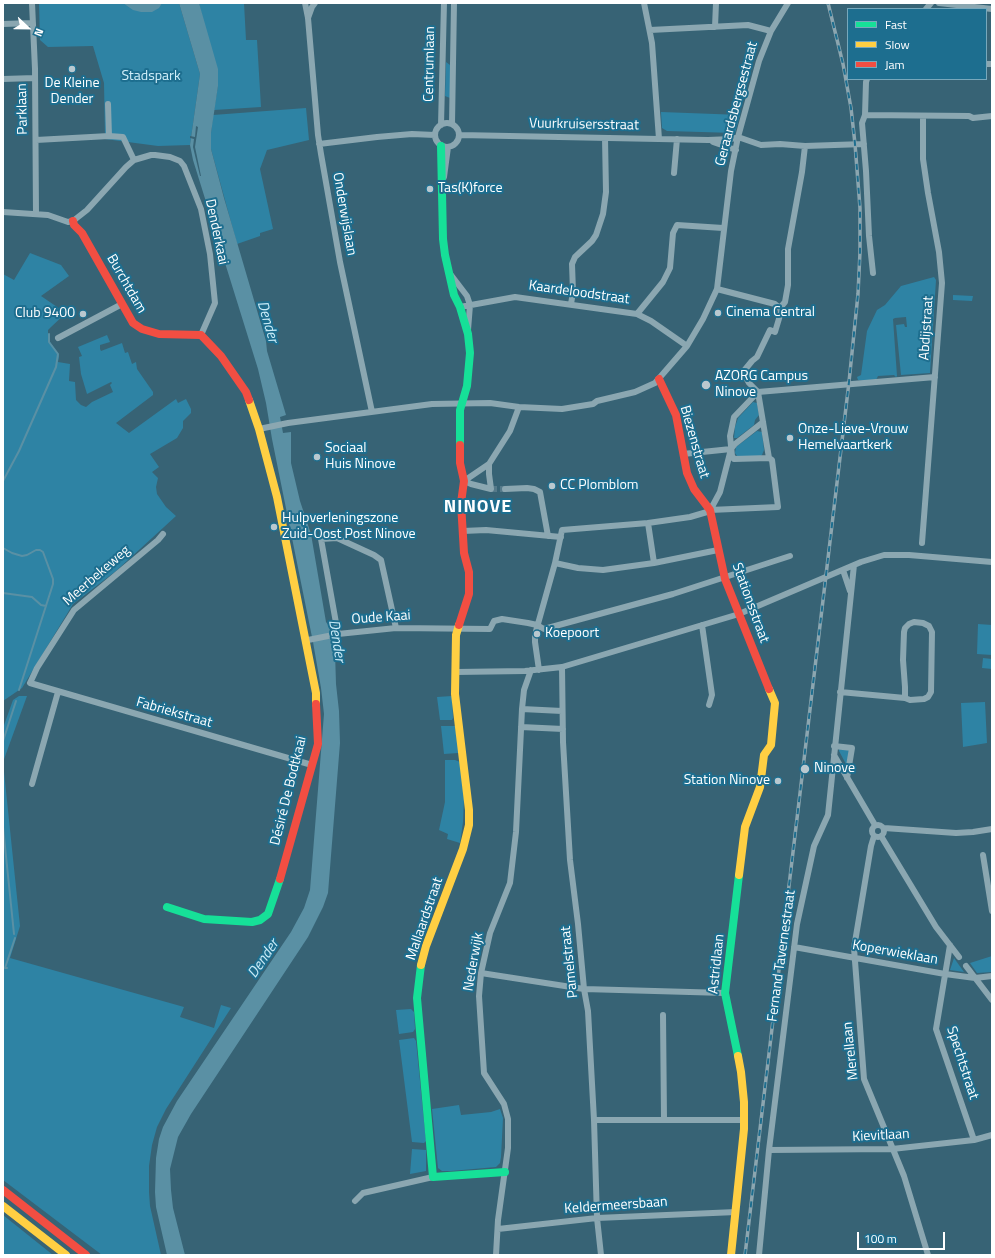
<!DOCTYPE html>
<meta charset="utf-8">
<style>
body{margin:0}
#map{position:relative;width:995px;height:1258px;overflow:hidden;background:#376375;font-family:"Titillium Web",sans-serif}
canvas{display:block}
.frame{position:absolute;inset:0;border:4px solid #fff;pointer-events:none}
.legend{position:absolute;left:847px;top:8px;width:140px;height:72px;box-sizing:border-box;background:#1d6e8f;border:1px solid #77a8bc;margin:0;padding:5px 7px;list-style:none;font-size:12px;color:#fff}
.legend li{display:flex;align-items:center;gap:8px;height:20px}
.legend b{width:20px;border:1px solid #77a8bc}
.north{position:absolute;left:8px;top:8px;width:40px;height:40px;-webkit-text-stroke:3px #1d6e8f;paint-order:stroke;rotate:112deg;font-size:11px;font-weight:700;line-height:16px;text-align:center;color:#fff}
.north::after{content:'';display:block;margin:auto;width:14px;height:18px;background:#fff;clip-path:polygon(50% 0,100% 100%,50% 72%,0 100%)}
.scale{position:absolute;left:857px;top:1232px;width:88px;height:18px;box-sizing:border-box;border:2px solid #fff;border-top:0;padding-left:5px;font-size:12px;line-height:14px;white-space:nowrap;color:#fff;-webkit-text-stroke:3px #1d6e8f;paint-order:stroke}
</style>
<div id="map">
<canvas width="995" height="1258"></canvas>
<div class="frame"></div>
<ul class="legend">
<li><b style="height:5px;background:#16e098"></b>Fast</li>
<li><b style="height:5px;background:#ffcf43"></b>Slow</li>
<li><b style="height:5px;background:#f24e42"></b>Jam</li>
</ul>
<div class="north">N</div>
<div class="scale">100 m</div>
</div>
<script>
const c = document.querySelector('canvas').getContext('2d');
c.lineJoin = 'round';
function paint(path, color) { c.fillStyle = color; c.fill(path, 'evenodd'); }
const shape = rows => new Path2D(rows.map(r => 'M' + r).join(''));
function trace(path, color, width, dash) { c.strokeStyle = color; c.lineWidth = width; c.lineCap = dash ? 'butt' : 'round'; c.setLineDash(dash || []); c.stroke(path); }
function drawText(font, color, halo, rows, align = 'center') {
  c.font = font + ' "Titillium Web",sans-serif'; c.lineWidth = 4; c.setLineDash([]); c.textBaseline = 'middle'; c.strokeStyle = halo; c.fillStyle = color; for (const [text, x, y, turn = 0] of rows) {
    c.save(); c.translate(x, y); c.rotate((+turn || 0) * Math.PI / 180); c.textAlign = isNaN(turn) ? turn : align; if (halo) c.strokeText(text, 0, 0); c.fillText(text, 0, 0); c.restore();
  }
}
paint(shape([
 [39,3,179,3,200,74,190,145,158,146,105,139,104,83,93,46,48,47,40,40],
 [199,3,244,3,246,40,257,40,261,107,214,110,218,86],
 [446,62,450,65,450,98,445,96],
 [306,108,309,140,267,150,260,169,273,229,260,233,260,236,237,244,211,149,211,133,213,115],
 [661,112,715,114,740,115,735,133,667,131,662,128],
 [30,253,61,265,69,276,41,296,66,313,51,327,48,330,48,335,50,342,57,352,59,356,58,362,70,364,69,381,75,382,76,400,81,405,86,407,92,402,113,392,110,385,112,383,111,382,87,394,81,374,79,357,82,356,78,347,107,335,110,342,100,345,100,349,101,351,122,343,125,353,128,352,132,364,136,362,137,369,153,392,153,395,116,423,129,433,176,399,178,403,186,399,191,409,191,413,183,421,183,428,177,438,150,454,159,467,152,472,158,478,156,487,157,494,166,507,176,516,116,571,73,604,22,688,3,701,3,274,14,280],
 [934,277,936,280,930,373,901,375,896,325,904,324,905,327,907,327,906,317,895,318,893,319,897,376,896,377,894,375,878,376,876,380,866,381,858,380,857,377,861,375,867,331,877,310,885,305,901,286],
 [953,295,973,296,972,301,953,300],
 [753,402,757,403,759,415,755,420,754,425,737,438,734,438,735,427,738,418],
 [757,431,762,432,764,450,762,455,761,456,737,456,735,453,736,447],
 [978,624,992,625,992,655,977,654],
 [983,658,992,659,992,669,982,668],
 [19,696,27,696,3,762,3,728,13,700],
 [452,696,453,718,452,720,440,720,437,697],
 [985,702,987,743,963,747,961,703],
 [441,726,455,726,459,752,458,753,444,754],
 [839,749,849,750,847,766,839,751],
 [445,760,455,760,460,762,464,798,463,822,460,843,447,839,448,834,439,830,445,802],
 [3,762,20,926,10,958,184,1007,180,1017,214,1028,221,1005,231,1008,166,1109,157,1127,152,1145,149,1166,149,1192,150,1206,161,1255,102,1255,3,1180],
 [992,956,992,972,977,973,970,963],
 [954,958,964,972,950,970],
 [411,1009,414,1012,415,1029,413,1032,399,1034,396,1010],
 [414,1038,416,1041,426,1141,424,1143,412,1142,399,1040],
 [459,1105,461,1115,491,1112,500,1109,503,1118,501,1157,500,1163,496,1167,451,1171,442,1171,438,1168,432,1109],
 [412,1149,426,1150,426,1171,410,1174],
 [3,1215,53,1255,3,1255]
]), '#2e83a4');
paint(shape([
 [123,3,162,3,159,8,152,12,141,12,133,10],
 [179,3,199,3,218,69,218,86,211,133,211,149,224,198,266,341,267,351,286,415,280,417,283,433,291,432,291,463,300,501,311,534,326,622,329,626,335,652,336,684,339,711,340,743,328,893,323,907,308,937,191,1114,178,1137,170,1169,171,1190,173,1208,185,1255,167,1255,156,1207,155,1192,156,1158,159,1139,163,1127,177,1101,291,932,304,908,310,890,324,714,321,688,313,642,272,439,266,403,258,369,193,160,190,145,200,74]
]), '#5a90a4');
paint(shape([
 [196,126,198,127,195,147,201,176,200,176,193,147,194,139,190,138,190,136,195,137]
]), '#376375');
trace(shape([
 [3,481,19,451,56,367,58,354,49,342,49,334],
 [3,548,12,553,22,556,27,555,36,550,40,550,43,552,53,579,53,584,19,690],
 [3,593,32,597,41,605,46,606],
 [3,741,16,701],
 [3,827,14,934],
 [7,968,5,968,15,938]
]), '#5a90a4', 2);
trace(shape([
 [491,489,505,489]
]), '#557a8a', 6, [6, 3]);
trace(shape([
 [32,3,35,69,36,214],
 [305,3,308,18,318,135,321,154,340,262,372,412],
 [644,3,652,43,659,139],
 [939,3,992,9],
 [926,9,931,3],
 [308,18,312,7,315,3],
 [3,24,33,23],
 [715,27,716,3],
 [650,30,748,25,771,31],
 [986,64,992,64],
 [3,79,35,78],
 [867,79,866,82,865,115,862,123,866,171,869,236,873,273],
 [108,104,109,136],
 [865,115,969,116,973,118,992,116],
 '435 135a12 12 0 1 1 24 0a12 12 0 1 1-24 0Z',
 [452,124,454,3],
 [441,125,444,3],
 [460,135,708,140,732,139,738,137],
 [738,137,761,145,780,144,805,146,864,144],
 [36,140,109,136,123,137,134,160],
 [713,142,736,150],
 [319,144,377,137,412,134,435,135],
 [674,173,677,139],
 [444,177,448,147],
 [3,212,48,215,68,222,73,221,87,210,126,167,134,160,151,155,155,155,170,157,180,161,184,166,201,209,210,254,215,303,201,335],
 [451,275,467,296,470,305,468,330],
 [571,304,573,292,572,264,575,257,592,241,596,235,603,214,606,192,605,138],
 [460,307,515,297,637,314,651,321,687,346],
 [780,308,785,302,788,285,788,249,802,172,805,146],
 [637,314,663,282,670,268,673,233,677,225,723,228],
 [58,338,122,304],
 [758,392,935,377],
 [758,392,734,417,730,436,732,456,734,459,769,458],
 [259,429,288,423,432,404,490,403,519,407,562,409,593,404,597,401,635,392,655,383,687,346,703,319,717,289,731,171,738,137,759,61,771,31,788,3],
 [731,449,735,444,763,422],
 [683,454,731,449],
 [464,481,471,484,491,489,489,474,489,464,510,431,519,407],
 [464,481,489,464],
 [505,489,527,488,534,489,540,492,548,536],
 [710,510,778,507,772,460,769,458,758,392,749,383,743,372,752,361,757,357,770,330,775,332,781,312,780,308,775,304,717,289],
 [648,523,654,563],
 [463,531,486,530,561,537],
 [163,534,158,540,74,610,37,668,30,683,312,765],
 [922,543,942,283,939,252,928,193,923,159,923,116],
 [555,563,578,568,603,570,654,563,718,550],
 [843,570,850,591],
 [702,625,712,695,709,705],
 [536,631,555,563,562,530,648,523,690,517,707,512,713,505,720,492,731,449],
 [338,634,321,539,337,538,374,555,381,560,396,628],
 [535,637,535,642,539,670],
 [308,640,338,634,396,628,490,629,494,621,502,619,528,623,537,625,544,629,673,594,790,556],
 [562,667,563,742,570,860,578,924,584,989,588,1011,594,1120,597,1218,601,1255],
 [456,672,525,671,562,667,739,614,861,562,884,555,909,555,992,562],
 [840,692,905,698,910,700,924,699,928,697,931,692,932,632,929,626,923,623,914,622,909,624,905,628,904,632,903,660,905,687,905,698],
 [522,709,562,711],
 [521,727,563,729],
 [834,746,852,748,847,778],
 [834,755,875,825],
 [32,784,58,692],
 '872 831a6 6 0 1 1 12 0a6 6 0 1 1-12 0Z',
 [884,828,956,833,973,832,992,829],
 [874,836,871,846,854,948,864,1079,904,1176,928,1255],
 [881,836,936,927,959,957],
 [983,855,992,911],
 [950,945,936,1029,974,1140],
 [794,947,945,974,975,978,992,976],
 [966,966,992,1000],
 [481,973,584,989,725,993],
 [663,1015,664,1119],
 [594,1120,744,1120],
 [769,1150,892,1149,974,1140,992,1135],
 [355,1201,363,1193,433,1177],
 [498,1229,597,1218,736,1212],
 [496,1255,498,1220,508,1148,508,1119,504,1104,484,1073,479,996,481,973,490,933,510,883,516,832,522,709,524,690,531,670],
 [759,1255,769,1150,797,924,814,846,828,815,854,565]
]), '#8ba7b1', 6);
trace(shape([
 [441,146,443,239,445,255,454,295,460,307,468,334,470,353,467,386,460,410,460,445],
 [167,907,204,919,252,922,260,920,268,914,280,879],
 [421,965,417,998,433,1177,505,1172],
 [738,1056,725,993,739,875]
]), '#16e098', 8);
trace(shape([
 [249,400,259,429,277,497,316,693,316,704],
 [739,875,745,827,760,787,764,755,771,745,775,703,769,689],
 [421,965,426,946,463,849,469,825,469,810,455,694,456,635,459,625],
 [3,1206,66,1255],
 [731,1255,744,1129,744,1102,741,1072,738,1056]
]), '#ffcf43', 8);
trace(shape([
 [73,221,74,225,82,233,133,323,142,329,159,334,201,335,221,356,246,392,249,400],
 [659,379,676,415,687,473,694,489,710,510,725,579,769,689],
 [459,625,469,594,469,572,464,553,461,503,464,481,460,463,460,445],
 [280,879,318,744,316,704],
 [3,1190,86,1255]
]), '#f24e42', 8);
const rail = shape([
 [745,1255,849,382,858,294,860,252,860,208,855,144,851,108,843,64,828,3]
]);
trace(rail, '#8ca6b0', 3.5);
trace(rail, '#1d6e8f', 2, [6]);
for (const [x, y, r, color] of [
 [72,69,4,"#b9c8cf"],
 [430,189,4,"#b9c8cf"],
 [718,313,4,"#b9c8cf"],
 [83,314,4,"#b9c8cf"],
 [706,385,5,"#b9c8cf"],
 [790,438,4,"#b9c8cf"],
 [317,457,4,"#b9c8cf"],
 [552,486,4,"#b9c8cf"],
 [274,527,4,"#b9c8cf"],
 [537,634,4,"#b9c8cf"],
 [805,769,5,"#b9c8cf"],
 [778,781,4,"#b9c8cf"]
]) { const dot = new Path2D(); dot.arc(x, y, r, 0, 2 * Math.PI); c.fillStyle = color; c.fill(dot); trace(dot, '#1d6e8f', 1.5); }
drawText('14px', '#fff', '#1d6e8f', [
 ["Centrumlaan",430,64,-89],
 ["Geraardsbergsestraat",737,104,-75],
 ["Parklaan",23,109,-91],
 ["Vuurkruisersstraat",584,125,1],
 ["Onderwijslaan",344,214,80],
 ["Denderkaai",216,232,78],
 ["Burchtdam",126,284,60],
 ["Kaardeloodstraat",579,293,8],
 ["Abdijstraat",927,328,-86],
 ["Biezenstraat",694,442,74],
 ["Meerbekeweg",97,576,-41],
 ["Stationsstraat",750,603,70],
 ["Oude Kaai",381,618,-4],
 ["Fabriekstraat",174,713,16],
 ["Désiré De Bodtkaai",289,791,-76],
 ["Mallaardstraat",425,919,-71],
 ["Koperwieklaan",895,953,10],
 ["Fernand Tavernestraat",782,956,-82],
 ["Nederwijk",474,962,-80],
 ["Pamelstraat",570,962,-96],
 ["Astridlaan",717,964,-84],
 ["Merellaan",851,1051,-96],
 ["Spechtstraat",962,1063,72],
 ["Kievitlaan",881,1136,-3],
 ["Keldermeersbaan",616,1206,-4]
]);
drawText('14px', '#d1effa', '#1d6e8f', [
 ["Stadspark",151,77]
]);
drawText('14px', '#fff', '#1d6e8f', [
 ["De Kleine",72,84,"center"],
 ["Dender",72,100,"center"],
 ["Tas(K)force",438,189],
 ["Cinema Central",726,313],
 ["Club 9400",75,314,"right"],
 ["AZORG Campus",715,377],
 ["Ninove",715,393],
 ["Onze-Lieve-Vrouw",798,430],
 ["Hemelvaartkerk",798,446],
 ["Sociaal",325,449],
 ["Huis Ninove",325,465],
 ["CC Plomblom",560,486],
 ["Hulpverleningszone",282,519],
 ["Zuid-Oost Post Ninove",282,535],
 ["Koepoort",545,634],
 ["Ninove",814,769],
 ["Station Ninove",770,781,"right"]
], 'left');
drawText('italic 15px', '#caebf7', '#1d6e8f', [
 ["Dender",267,322,74],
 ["Dender",336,641,81],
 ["Dender",264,959,-56]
]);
c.letterSpacing = '1px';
drawText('bold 18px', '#fff', '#1d6e8f', [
 ["NINOVE",478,508]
]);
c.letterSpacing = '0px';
</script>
